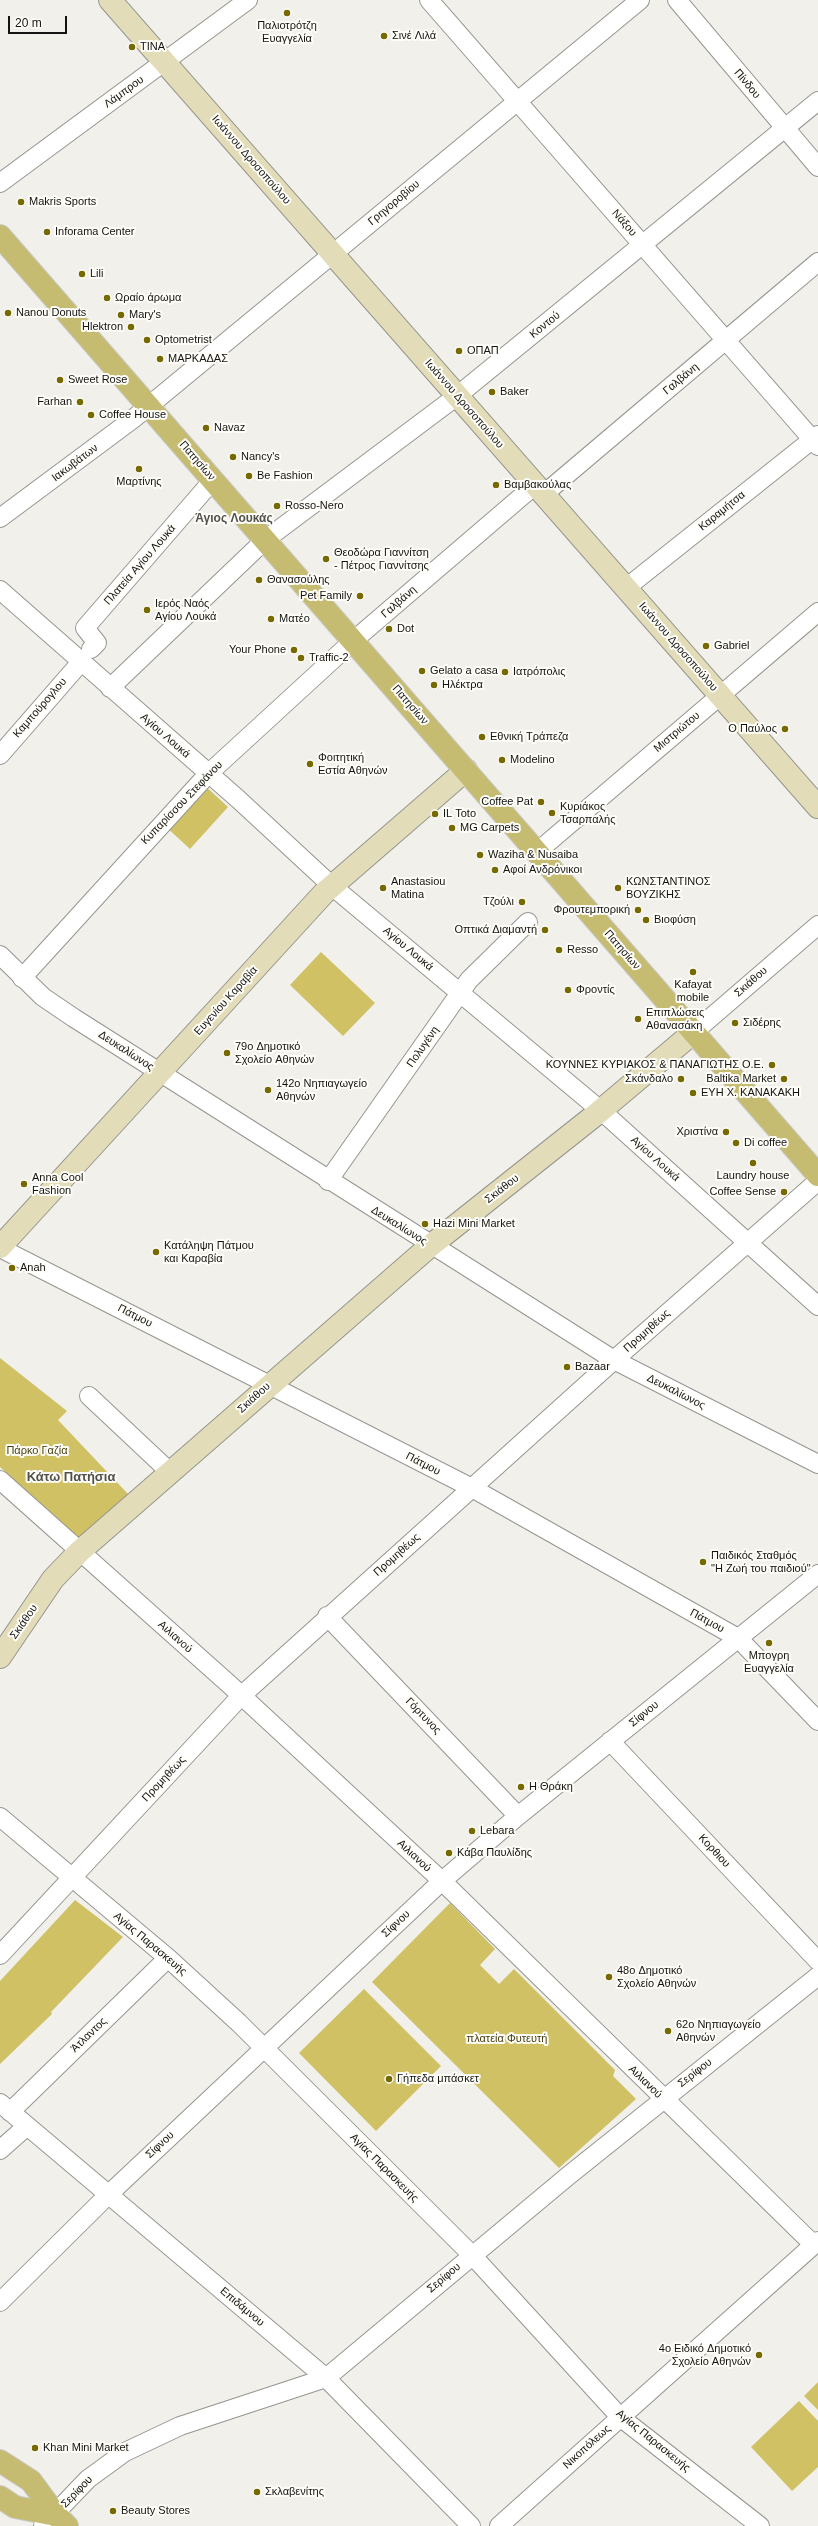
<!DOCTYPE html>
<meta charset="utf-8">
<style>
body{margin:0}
#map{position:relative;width:818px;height:2526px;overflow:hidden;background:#f1f0eb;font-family:Arial,sans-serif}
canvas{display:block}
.scale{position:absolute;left:8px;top:16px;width:59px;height:18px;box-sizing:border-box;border:2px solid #131311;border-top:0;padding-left:5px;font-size:12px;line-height:14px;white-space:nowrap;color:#131311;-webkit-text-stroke:3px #fefdf8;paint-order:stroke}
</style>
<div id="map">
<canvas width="818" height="2526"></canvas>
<div class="scale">20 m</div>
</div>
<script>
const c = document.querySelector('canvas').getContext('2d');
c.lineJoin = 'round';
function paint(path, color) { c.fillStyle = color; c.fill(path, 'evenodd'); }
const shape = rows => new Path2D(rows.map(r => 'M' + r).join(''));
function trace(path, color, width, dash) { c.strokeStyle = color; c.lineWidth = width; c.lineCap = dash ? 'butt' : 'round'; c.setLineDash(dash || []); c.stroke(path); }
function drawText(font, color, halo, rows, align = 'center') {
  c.font = font + ' Arial,sans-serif'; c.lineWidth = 4; c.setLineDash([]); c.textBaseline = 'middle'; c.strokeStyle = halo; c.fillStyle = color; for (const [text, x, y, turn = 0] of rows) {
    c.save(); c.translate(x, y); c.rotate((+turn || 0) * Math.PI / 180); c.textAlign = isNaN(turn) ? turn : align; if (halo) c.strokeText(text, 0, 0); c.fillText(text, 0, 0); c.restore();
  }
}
paint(shape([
 [202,783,228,807,190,849,164,825],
 [321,952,375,1003,343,1036,290,985],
 [0,1358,67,1411,58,1420,129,1495,77,1540,0,1467],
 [75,1900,123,1937,51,2012,52,2014,0,2064,0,1981],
 [450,1903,495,1949,480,1965,499,1984,514,1969,615,2070,613,2076,636,2099,559,2168,372,1982],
 [364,1989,441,2066,376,2131,299,2053],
 [818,2382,818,2410,804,2396],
 [799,2401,818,2421,818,2467,792,2491,751,2447]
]), '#cfc164');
const street = shape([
 [429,0,818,446],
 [677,0,818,167],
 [0,183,248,0],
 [544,494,818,262],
 [0,518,133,419,640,0],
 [626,588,818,435],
 [0,590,238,799,332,886,605,1114,818,1306],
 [91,649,97,643,85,628,213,480],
 [110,688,265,540,457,396,818,101],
 [0,755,81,662],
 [537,852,818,612],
 [0,955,43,997,74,1018,614,1360,818,1464],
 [22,978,208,774,353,641,535,485],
 [694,1032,818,925],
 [328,1181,469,980,528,922],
 [0,1248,472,1488,738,1638,818,1721],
 [89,1396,171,1473],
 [0,1480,230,1685,442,1881,814,2245],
 [327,1616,518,1816],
 [610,1741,818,1961],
 [0,1817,168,1958,239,2023,472,2255,620,2417,760,2526],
 [0,1955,241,1696,614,1360,818,1181],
 [0,2103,326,2378,471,2526],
 [10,2112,168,1958],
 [0,2150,27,2126],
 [0,2302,109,2194,442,1881,518,1816,818,1574],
 [43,2526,88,2479,125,2452,180,2426,326,2378,568,2176,818,1976],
 [499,2526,818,2241]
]);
const secondary = shape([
 [110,0,818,807],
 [0,1247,324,893,466,770],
 [0,1657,53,1579,79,1552,430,1246,599,1112,694,1032]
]);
const primary = shape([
 [0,236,818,1175],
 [0,2461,31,2481,56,2515,67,2526],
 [0,2497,15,2507,56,2515]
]);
trace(street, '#969590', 20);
trace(secondary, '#969590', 24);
trace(primary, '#cbcbcb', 24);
trace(street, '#fff', 18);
trace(secondary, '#e2ddb8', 22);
trace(primary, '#c5bc72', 22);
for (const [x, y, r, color] of [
 [287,13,4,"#756900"],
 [384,36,4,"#756900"],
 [132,47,4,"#756900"],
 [21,202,4,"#756900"],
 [47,232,4,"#756900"],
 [82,274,4,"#756900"],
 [107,298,4,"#756900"],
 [8,313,4,"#756900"],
 [121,315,4,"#756900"],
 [131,327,4,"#756900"],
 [147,340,4,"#756900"],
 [459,351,4,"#756900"],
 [160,359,4,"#756900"],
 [60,380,4,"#756900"],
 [492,392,4,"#756900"],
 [80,402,4,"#756900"],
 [91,415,4,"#756900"],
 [206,428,4,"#756900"],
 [233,457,4,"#756900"],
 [139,469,4,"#756900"],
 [249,476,4,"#756900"],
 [496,485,4,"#756900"],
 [277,506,4,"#756900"],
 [326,559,4,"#756900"],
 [259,580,4,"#756900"],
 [360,596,4,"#756900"],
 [147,610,4,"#756900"],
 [271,619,4,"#756900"],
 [389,629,4,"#756900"],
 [706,646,4,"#756900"],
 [294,650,4,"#756900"],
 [301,658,4,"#756900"],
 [422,671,4,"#756900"],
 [505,672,4,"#756900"],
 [434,685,4,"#756900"],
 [785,729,4,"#756900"],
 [482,737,4,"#756900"],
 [502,760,4,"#756900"],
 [310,764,4,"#756900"],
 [541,802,4,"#756900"],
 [552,813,4,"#756900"],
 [435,814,4,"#756900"],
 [452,828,4,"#756900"],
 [480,855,4,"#756900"],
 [495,870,4,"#756900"],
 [383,888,4,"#756900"],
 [618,888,4,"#756900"],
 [522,902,4,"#756900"],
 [638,910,4,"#756900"],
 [646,920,4,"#756900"],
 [545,930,4,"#756900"],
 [559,950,4,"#756900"],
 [693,972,4,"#756900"],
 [568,990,4,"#756900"],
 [638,1019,4,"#756900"],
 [735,1023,4,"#756900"],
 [227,1053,4,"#756900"],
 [772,1065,4,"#756900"],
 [681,1079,4,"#756900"],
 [784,1079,4,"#756900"],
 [268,1090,4,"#756900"],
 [693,1093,4,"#756900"],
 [726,1132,4,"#756900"],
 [736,1143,4,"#756900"],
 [753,1163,4,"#756900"],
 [24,1184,4,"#756900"],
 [784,1192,4,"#756900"],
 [425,1224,4,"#756900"],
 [156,1252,4,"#756900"],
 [12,1268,4,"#756900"],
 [567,1367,4,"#756900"],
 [703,1562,4,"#756900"],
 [769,1643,4,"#756900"],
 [521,1787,4,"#756900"],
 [472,1831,4,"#756900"],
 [449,1853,4,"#756900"],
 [609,1977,4,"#756900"],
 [668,2031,4,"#756900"],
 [389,2079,4,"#756900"],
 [759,2355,4,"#756900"],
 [35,2448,4,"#756900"],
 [257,2492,4,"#756900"],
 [113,2511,4,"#756900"]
]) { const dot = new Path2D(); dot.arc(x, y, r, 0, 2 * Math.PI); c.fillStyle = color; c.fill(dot); trace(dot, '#fefdf8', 1.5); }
drawText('11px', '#131311', '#fefdf8', [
 ["Παλιοτρότζη",287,26,"center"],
 ["Ευαγγελία",287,39,"center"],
 ["Σινέ Λιλά",392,36],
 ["TINA",140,47],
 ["Makris Sports",29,202],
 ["Inforama Center",55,232],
 ["Lili",90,274],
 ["Ωραίο άρωμα",115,298],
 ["Nanou Donuts",16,313],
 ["Mary's",129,315],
 ["Hlektron",123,327,"right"],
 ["Optometrist",155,340],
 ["ΟΠΑΠ",467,351],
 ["ΜΑΡΚΑΔΑΣ",168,359],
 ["Sweet Rose",68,380],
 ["Baker",500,392],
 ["Farhan",72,402,"right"],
 ["Coffee House",99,415],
 ["Navaz",214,428],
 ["Nancy's",241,457],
 ["Be Fashion",257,476],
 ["Μαρτίνης",139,482,"center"],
 ["Βαμβακούλας",504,485],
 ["Rosso-Nero",285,506],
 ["Θεοδώρα Γιαννίτση",334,553],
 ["- Πέτρος Γιαννίτσης",334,566],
 ["Θανασούλης",267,580],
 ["Pet Family",352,596,"right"],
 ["Ιερός Ναός",155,604],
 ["Αγίου Λουκά",155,617],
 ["Ματέο",279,619],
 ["Dot",397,629],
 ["Gabriel",714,646],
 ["Your Phone",286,650,"right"],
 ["Traffic-2",309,658],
 ["Gelato a casa",430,671],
 ["Ιατρόπολις",513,672],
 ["Ηλέκτρα",442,685],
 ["Ο Παύλος",777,729,"right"],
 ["Εθνική Τράπεζα",490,737],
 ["Φοιτητική",318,758],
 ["Εστία Αθηνών",318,771],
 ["Modelino",510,760],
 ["Coffee Pat",533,802,"right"],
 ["Κυριάκος",560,807],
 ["Τσαρπαλής",560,820],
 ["IL Toto",443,814],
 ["MG Carpets",460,828],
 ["Waziha & Nusaiba",488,855],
 ["Αφοί Ανδρόνικοι",503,870],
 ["Anastasiou",391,882],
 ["Matina",391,895],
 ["ΚΩΝΣΤΑΝΤΙΝΟΣ",626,882],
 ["ΒΟΥΖΙΚΗΣ",626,895],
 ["Τζούλι",514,902,"right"],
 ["Φρουτεμπορική",630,910,"right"],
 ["Βιοφύση",654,920],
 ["Οπτικά Διαμαντή",537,930,"right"],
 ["Resso",567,950],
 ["Kafayat",693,985,"center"],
 ["mobile",693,998,"center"],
 ["Φροντίς",576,990],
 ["Επιπλώσεις",646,1013],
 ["Αθανασάκη",646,1026],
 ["Σιδέρης",743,1023],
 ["79ο Δημοτικό",235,1047],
 ["Σχολείο Αθηνών",235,1060],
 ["ΚΟΥΝΝΕΣ ΚΥΡΙΑΚΟΣ & ΠΑΝΑΓΙΩΤΗΣ Ο.Ε.",764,1065,"right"],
 ["Σκάνδαλο",673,1079,"right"],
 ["Baltika Market",776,1079,"right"],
 ["142ο Νηπιαγωγείο",276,1084],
 ["Αθηνών",276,1097],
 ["ΕΥΗ Χ. ΚΑΝΑΚΑΚΗ",701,1093],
 ["Χριστίνα",718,1132,"right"],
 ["Di coffee",744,1143],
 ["Laundry house",753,1176,"center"],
 ["Anna Cool",32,1178],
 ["Fashion",32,1191],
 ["Coffee Sense",776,1192,"right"],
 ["Hazi Mini Market",433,1224],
 ["Κατάληψη Πάτμου",164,1246],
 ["και Καραβία",164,1259],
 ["Anah",20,1268],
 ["Bazaar",575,1367],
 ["Παιδικός Σταθμός",711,1556],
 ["\"Η Ζωή του παιδιού\"",711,1569],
 ["Μπογρη",769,1656,"center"],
 ["Ευαγγελία",769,1669,"center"],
 ["Η Θράκη",529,1787],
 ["Lebara",480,1831],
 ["Κάβα Παυλίδης",457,1853],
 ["48ο Δημοτικό",617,1971],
 ["Σχολείο Αθηνών",617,1984],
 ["62ο Νηπιαγωγείο",676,2025],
 ["Αθηνών",676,2038],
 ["Γήπεδα μπάσκετ",397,2079],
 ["4ο Ειδικό Δημοτικό",751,2349,"right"],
 ["Σχολείο Αθηνών",751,2362,"right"],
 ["Khan Mini Market",43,2448],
 ["Σκλαβενίτης",265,2492],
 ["Beauty Stores",121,2511]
], 'left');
drawText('11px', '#131311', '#fefdf8', [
 ["Πίνδου",747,84,50],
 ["Λάμπρου",124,92,-36],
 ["Ιωάννου Δροσοπούλου",251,160,49],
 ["Γρηγοροβίου",394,203,-40],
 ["Νάξου",624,223,49],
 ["Κοντού",545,325,-39],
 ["Γαλβάνη",681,379,-40],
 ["Ιωάννου Δροσοπούλου",464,404,49],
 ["Πατησίων",197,461,49],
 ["Ιακωβάτων",75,463,-37],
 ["Καραμήτσα",722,511,-39],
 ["Πλατεία Αγίου Λουκά",140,565,-49],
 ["Γαλβάνη",399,602,-41],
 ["Ιωάννου Δροσοπούλου",678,647,49],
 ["Πατησίων",410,705,49],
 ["Καμπούρογλου",40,708,-49],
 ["Μιστριώτου",677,732,-40],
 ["Αγίου Λουκά",165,736,41],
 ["Κυπαρίσσου Στεφάνου",182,803,-46],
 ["Αγίου Λουκά",408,949,40],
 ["Πατησίων",622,950,49],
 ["Σκιάθου",751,982,-41],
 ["Ευγενίου Καραβία",226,1001,-48],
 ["Πολυγένη",423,1047,-55],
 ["Δευκαλίωνος",126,1051,33],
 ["Αγίου Λουκά",655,1159,42],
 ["Σκιάθου",502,1189,-38],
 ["Δευκαλίωνος",399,1226,32],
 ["Πάτμου",135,1316,27],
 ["Προμηθέως",647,1331,-42],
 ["Δευκαλίωνος",676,1392,27],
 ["Σκιάθου",254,1398,-42],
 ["Πάτμου",423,1464,27],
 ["Προμηθέως",397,1555,-42],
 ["Πάτμου",707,1621,29],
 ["Σκιάθου",24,1622,-55],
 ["Αιλιανού",175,1637,42],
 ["Σίφνου",644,1714,-39],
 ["Γόρτυνος",423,1716,46],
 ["Προμηθέως",164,1779,-47],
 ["Κορθιου",714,1851,47],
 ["Αιλιανού",414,1856,43],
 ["Σίφνου",396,1924,-43],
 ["Αγίας Παρασκευής",150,1944,40],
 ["Άτλαντος",89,2035,-44],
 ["Σερίφου",695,2073,-38],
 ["Αιλιανού",645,2082,44],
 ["Σίφνου",160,2145,-43],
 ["Αγίας Παρασκευής",384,2168,45],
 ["Σερίφου",444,2278,-40],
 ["Επιδάμνου",242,2307,40],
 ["Αγίας Παρασκευής",653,2441,39],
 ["Νικοπόλεως",587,2447,-42],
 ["Σερίφου",77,2492,-46]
]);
drawText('11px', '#453e11', '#fefdf8', [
 ["Πάρκο Γαζία",37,1451],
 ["πλατεία Φυτευτή",507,2039]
]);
drawText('bold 12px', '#52514d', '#fefdf8', [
 ["Άγιος Λουκάς",234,519]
]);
drawText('bold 13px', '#52514d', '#fefdf8', [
 ["Κάτω Πατήσια",71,1477]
]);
</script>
